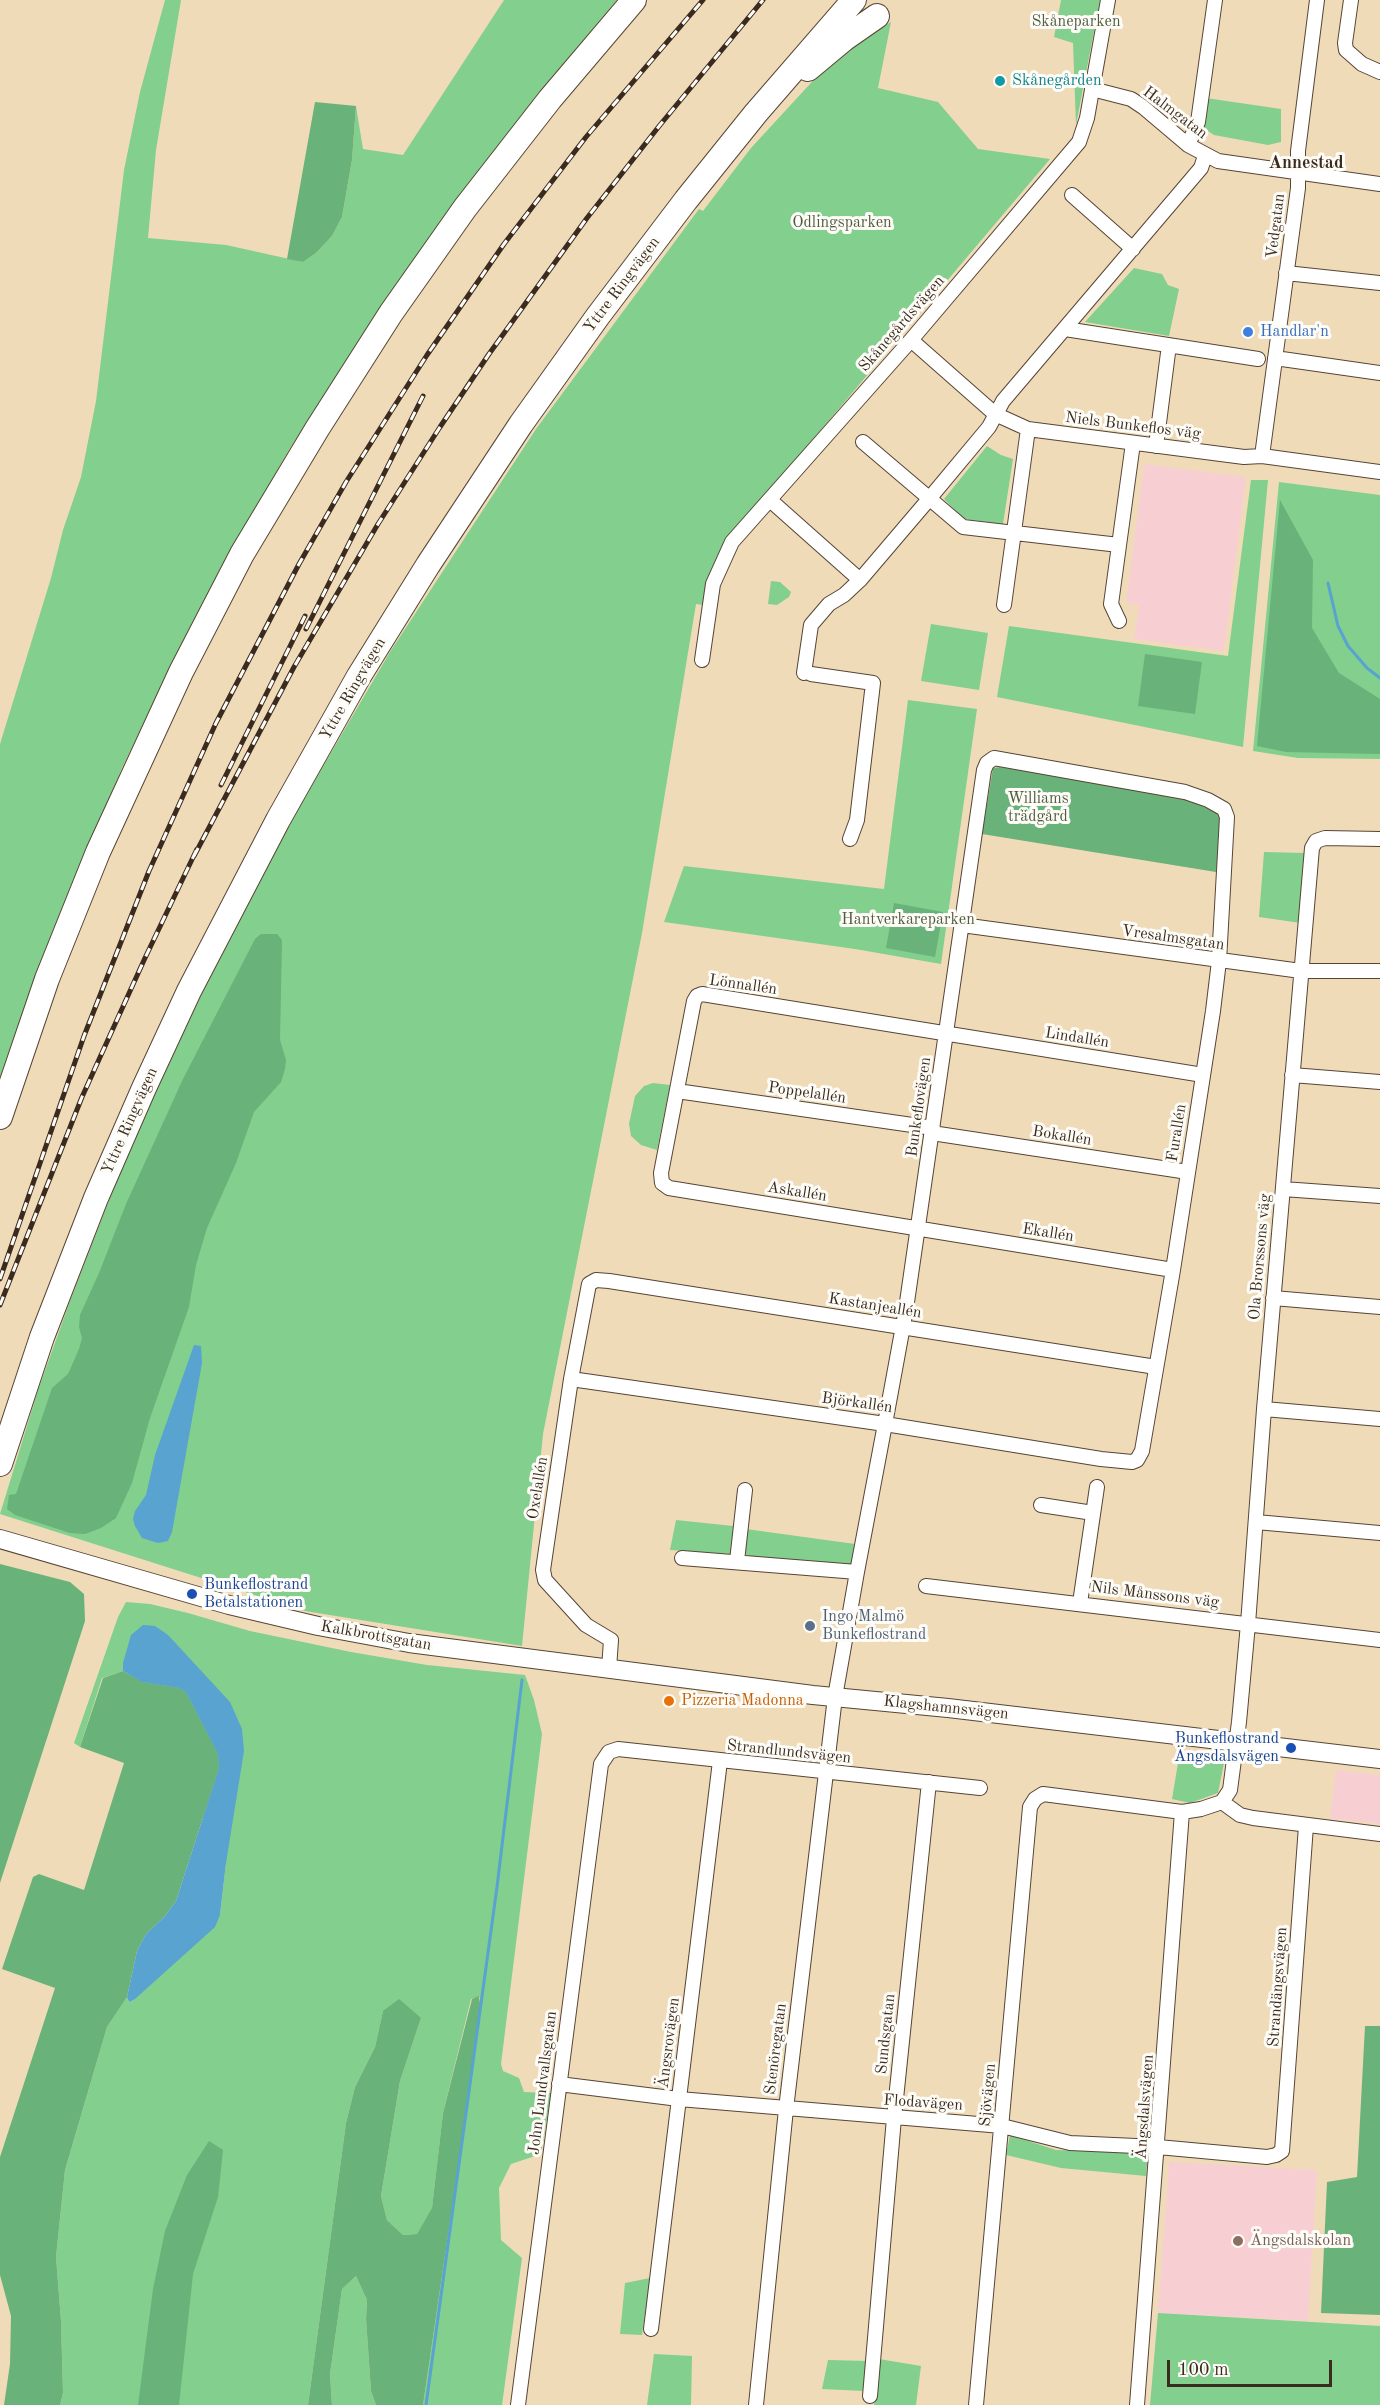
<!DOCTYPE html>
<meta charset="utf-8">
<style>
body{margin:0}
#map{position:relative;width:1380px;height:2405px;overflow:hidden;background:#f0dbb9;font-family:"Old Standard TT",serif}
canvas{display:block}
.scale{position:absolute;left:1167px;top:2360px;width:165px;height:27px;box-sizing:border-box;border:3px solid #3b2a1e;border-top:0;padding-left:8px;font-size:18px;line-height:21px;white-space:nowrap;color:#3b2a1e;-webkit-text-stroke:4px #fdfcf7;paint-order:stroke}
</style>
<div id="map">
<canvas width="1380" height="2405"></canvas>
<div class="scale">100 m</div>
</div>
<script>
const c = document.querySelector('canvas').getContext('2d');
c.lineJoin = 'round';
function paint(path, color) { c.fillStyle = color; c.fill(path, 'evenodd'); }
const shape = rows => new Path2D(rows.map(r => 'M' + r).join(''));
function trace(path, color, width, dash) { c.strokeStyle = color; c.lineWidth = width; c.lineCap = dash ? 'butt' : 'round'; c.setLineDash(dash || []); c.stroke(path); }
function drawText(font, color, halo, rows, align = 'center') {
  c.font = font + ' "Old Standard TT",serif'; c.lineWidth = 6; c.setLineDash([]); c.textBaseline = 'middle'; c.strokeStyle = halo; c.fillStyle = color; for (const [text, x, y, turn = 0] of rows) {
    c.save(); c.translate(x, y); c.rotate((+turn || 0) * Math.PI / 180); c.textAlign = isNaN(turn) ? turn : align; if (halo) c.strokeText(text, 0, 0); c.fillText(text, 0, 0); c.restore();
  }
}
paint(shape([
 [1144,464,1246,477,1224,651,1134,639,1139,605,1126,603],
 [1336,1770,1380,1775,1380,1824,1330,1818],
 [1169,2162,1317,2170,1308,2321,1158,2313]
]), '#f7cfd2');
paint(shape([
 [165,0,181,0,156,150,148,238,226,245,303,262,316,253,332,236,342,217,352,160,356,106,363,149,403,155,504,0,617,0,542,89,436,228,364,333,289,450,227,558,170,668,122,768,54,929,0,1080,0,744,51,578,63,530,81,477,96,401,124,170,140,92],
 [1061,0,1100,0,1076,125,1073,43,1054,37],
 [891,22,878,88,938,102,978,149,1050,159,759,503,726,538,703,605,696,604,642,933,543,1434,522,1646,305,1611,0,1514,38,1390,70,1301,122,1167,173,1054,219,958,295,814,390,652,536,429,699,209,703,211,751,148,821,72,855,43],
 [1206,98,1281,109,1281,142,1268,145,1214,135,1200,126],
 [1134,268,1162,274,1168,285,1179,289,1169,336,1085,322],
 [987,446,1001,455,1013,459,1003,524,964,519,944,499],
 [1251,480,1268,480,1243,747,997,697,1009,626,1228,656],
 [1279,482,1380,495,1380,759,1298,758,1253,751],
 [771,581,780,582,791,592,789,597,777,605,768,604],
 [931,624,988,633,979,690,921,681],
 [908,700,977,709,941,964,855,949,664,922,684,866,884,889],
 [1264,852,1306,853,1301,923,1259,917],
 [653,1083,670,1085,657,1150,641,1145,631,1136,629,1124,635,1096,644,1086],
 [676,1520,733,1526,731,1554,670,1550],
 [746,1529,855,1544,852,1567,746,1557],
 [126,1602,150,1604,188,1613,250,1631,351,1652,427,1665,525,1675,534,1700,542,1734,501,2064,503,2071,519,2078,524,2092,551,2093,541,2154,511,2164,499,2188,501,2240,522,2258,502,2405,423,2405,481,2011,480,1997,471,1999,443,2113,432,2209,417,2234,403,2235,387,2220,381,2196,400,2081,421,2018,383,2011,375,2047,355,2087,346,2123,308,2405,60,2405,63,2393,61,2321,56,2257,65,2170,107,2027,127,1997,129,2002,220,1915,226,1863,123,1663,123,1671,102,1678,80,1747,74,1743,118,1617],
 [1180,1751,1225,1758,1218,1793,1190,1803,1172,1799],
 [1010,2135,1056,2150,1148,2153,1146,2176,1061,2168,1006,2155],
 [356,2276,367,2300,366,2319,371,2391,376,2405,332,2405,330,2374,342,2289],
 [650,2278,642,2335,620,2334,625,2283],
 [1158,2313,1380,2326,1380,2405,1150,2405],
 [654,2354,692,2356,691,2405,647,2405],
 [879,2359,921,2366,916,2405,874,2405],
 [828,2360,867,2361,864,2391,822,2389]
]), '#82cf8e');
paint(shape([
 [315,102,356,106,352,160,342,217,332,236,316,253,303,262,287,259],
 [1280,500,1313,560,1312,628,1339,673,1380,699,1380,754,1286,752,1257,746],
 [1145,654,1202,662,1195,714,1138,706],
 [1000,767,1185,797,1218,814,1222,819,1216,872,982,834,993,768],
 [894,903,943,912,935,957,886,948],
 [261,934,277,934,282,940,280,1040,286,1060,285,1069,281,1082,254,1112,236,1163,207,1228,196,1265,189,1307,150,1418,132,1483,116,1518,101,1528,85,1534,70,1533,15,1515,7,1509,9,1495,16,1494,52,1388,68,1374,79,1349,82,1338,79,1327,80,1315,99,1273,126,1204,183,1079,255,939],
 [0,1564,70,1582,84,1594,85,1621,0,1883],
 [123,1671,142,1682,179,1688,186,1692,218,1754,219,1768,176,1901,165,1916,146,1934,137,1951,127,1997,107,2027,65,2170,56,2257,61,2321,63,2393,60,2405,4,2405,10,2364,11,2316,0,2275,0,2157,55,1988,2,1969,33,1877,39,1874,84,1890,124,1763,80,1747,103,1678],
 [479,1996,481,2011,423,2405,376,2405,371,2391,366,2319,367,2300,356,2276,342,2289,330,2374,332,2405,308,2405,346,2123,355,2087,375,2047,383,2011,399,1999,421,2018,400,2081,381,2196,387,2220,403,2235,417,2234,432,2208,443,2113,472,1999],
 [1365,2026,1380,2026,1380,2315,1321,2313,1327,2182,1357,2177],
 [209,2141,223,2150,218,2197,193,2274,179,2405,138,2405,153,2289,165,2231,187,2175]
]), '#69b279');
paint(shape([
 [194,1345,201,1346,202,1363,172,1532,168,1541,158,1543,142,1538,135,1526,133,1519,135,1511,146,1495,155,1455],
 [143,1625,155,1626,168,1635,230,1702,242,1729,244,1751,226,1863,220,1915,215,1927,135,1999,129,2002,127,1997,137,1951,146,1934,165,1916,176,1901,219,1768,218,1754,186,1692,179,1688,142,1682,123,1671,123,1663,131,1635]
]), '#58a3d0');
trace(shape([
 [1328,583,1338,626,1348,646,1367,668,1380,678],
 [426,2405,497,1887,522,1680]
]), '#58a3d0', 3);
const street = shape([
 [1351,0,1345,43,1346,50,1362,64,1380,72],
 [1092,89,1131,99,1143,107,1188,145,1218,161,1380,184],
 [1188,145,1198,122,1215,0],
 [1072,195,1133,249],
 [1286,273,1380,283],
 [1065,329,1258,359],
 [911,340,995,414,1028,429,1244,457,1262,456,1380,472],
 [1275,358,1380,373],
 [863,442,963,527,1119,545],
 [1156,446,1169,345],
 [1262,456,1298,188,1298,151,1317,0],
 [770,500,860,580],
 [1004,605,1028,429],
 [1119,621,1111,604,1133,443],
 [702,660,713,584,732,542,911,340,1079,142,1087,118,1108,0],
 [804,673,811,625,829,604,844,595,860,580,929,499,989,427,1003,401,1201,168,1205,156],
 [811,674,873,683,857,820,850,839],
 [962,925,1301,971,1380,971],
 [1292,1075,1380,1082],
 [677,1091,933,1128],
 [932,1133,1188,1172],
 [1283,1189,1380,1196],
 [1173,1270,669,1188,662,1183,661,1173,694,1001,697,996,702,994,1203,1075],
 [1273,1298,1380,1307],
 [571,1379,885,1424,1101,1459,1132,1462,1137,1460,1142,1451,1173,1270,1213,1011,1219,961,1227,817,1224,809,1208,800,1185,792,994,758,987,763,984,770,906,1309,903,1326,885,1424,857,1572,835,1697,786,2109,756,2405],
 [1264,1409,1380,1419],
 [1041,1505,1093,1513],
 [1256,1522,1380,1533],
 [682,1558,857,1572],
 [737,1561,745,1490],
 [926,1586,1380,1640],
 [1080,1603,1097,1487],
 [609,1669,611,1640,586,1625,545,1580,543,1570,571,1379,589,1284,596,1280,609,1281,1156,1367],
 [1222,1802,1240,1815,1253,1818,1380,1834],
 [559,2084,679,2099,1002,2126,1070,2143,1158,2147,1267,2157,1276,2155,1282,2151,1306,1826],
 [651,2329,720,1761],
 [870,2396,894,2118,929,1782],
 [518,2405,601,1764,609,1752,618,1749,980,1788],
 [976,2405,1030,1807,1035,1799,1043,1794,1182,1812,1201,1809,1222,1802,1230,1790,1239,1722,1248,1624,1264,1409,1312,848,1316,841,1325,838,1380,839],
 [1137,2405,1182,1812]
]);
const secondary = shape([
 [0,1539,229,1605,318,1626,409,1643,813,1695,948,1708,1380,1759]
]);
const highway = shape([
 [808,69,844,39,877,16],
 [0,1117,47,979,98,852,181,672,242,554,317,429,391,313,465,208,550,99,634,0],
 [0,1464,42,1337,96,1198,144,1088,189,991,278,820,359,676,428,565,521,424,598,316,686,200,756,113,854,0]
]);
trace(street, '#564535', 16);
trace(secondary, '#564535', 20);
trace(highway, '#564535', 26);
trace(street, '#fff', 14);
trace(secondary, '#fff', 18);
trace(highway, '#fff', 24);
const rail = shape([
 [306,629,423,396],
 [221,785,305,616],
 [194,856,294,667,378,524,440,427,489,354,587,218,660,125,763,0],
 [0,1279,84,1036,149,871,216,723,299,564,346,482,427,355,504,244,586,137,703,0],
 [0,1305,82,1097,145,958,197,849]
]);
trace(rail, '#3b2a1e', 5);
trace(rail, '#fdfcf7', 3, [9]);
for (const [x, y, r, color] of [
 [1000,81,6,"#0f9aa8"],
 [1248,332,6,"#3f7fe0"],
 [192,1594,6,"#1a4fb4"],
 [810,1626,6,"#5c6f8a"],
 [669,1701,6,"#e8710a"],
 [1291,1748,6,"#1a4fb4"],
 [1238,2241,6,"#8d6e63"]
]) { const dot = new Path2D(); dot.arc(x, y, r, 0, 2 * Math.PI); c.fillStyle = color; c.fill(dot); trace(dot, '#fdfcf7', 2); }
drawText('16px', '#505c40', '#fdfcf7', [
 ["Skåneparken",1076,22],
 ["Odlingsparken",842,223],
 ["Williams",1038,799],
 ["trädgård",1038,817],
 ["Hantverkareparken",908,920]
]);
drawText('16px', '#0d838f', '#fdfcf7', [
 ["Skånegården",1012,81]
], 'left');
drawText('16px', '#3b2a1e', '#fdfcf7', [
 ["Halmgatan",1175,113,37],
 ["Vedgatan",1276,226,-83],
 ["Yttre Ringvägen",622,285,-53],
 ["Skånegårdsvägen",902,324,-49],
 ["Niels Bunkeflos väg",1133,426,7],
 ["Yttre Ringvägen",353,689,-60],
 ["Vresalmsgatan",1173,938,8],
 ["Lönnallén",743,985,8],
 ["Lindallén",1077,1038,9],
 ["Poppelallén",807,1093,8],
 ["Bunkeflovägen",919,1107,-82],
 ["Yttre Ringvägen",130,1121,-66],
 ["Furallén",1177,1133,-81],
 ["Bokallén",1062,1136,9],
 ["Askallén",797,1192,9],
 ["Ekallén",1048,1233,9],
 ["Ola Brorssons väg",1260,1257,-85],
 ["Kastanjeallén",875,1306,9],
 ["Björkallén",857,1403,8],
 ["Oxelallén",538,1488,-81],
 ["Nils Månssons väg",1155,1595,7],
 ["Kalkbrottsgatan",376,1636,10],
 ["Klagshamnsvägen",946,1708,6],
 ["Strandlundsvägen",789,1752,6],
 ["Strandängsvägen",1278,1987,-86],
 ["Sundsgatan",886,2034,-84],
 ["Ängsrovägen",669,2043,-83],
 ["Stenöregatan",776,2049,-83],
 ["John Lundvallsgatan",543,2083,-83],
 ["Sjövägen",988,2095,-85],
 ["Flodavägen",923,2103,4],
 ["Ängsdalsvägen",1145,2107,-86]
]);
drawText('16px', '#366cbe', '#fdfcf7', [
 ["Handlar'n",1260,332]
], 'left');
drawText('16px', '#164399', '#fdfcf7', [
 ["Bunkeflostrand",204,1585],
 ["Betalstationen",204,1603],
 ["Bunkeflostrand",1279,1739,"right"],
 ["Ängsdalsvägen",1279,1757,"right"]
], 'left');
drawText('16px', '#4e5e75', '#fdfcf7', [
 ["Ingo Malmö",822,1617],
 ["Bunkeflostrand",822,1635]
], 'left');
drawText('16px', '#c56008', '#fdfcf7', [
 ["Pizzeria Madonna",681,1701]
], 'left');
drawText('16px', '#785e54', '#fdfcf7', [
 ["Ängsdalskolan",1250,2241]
], 'left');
drawText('bold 18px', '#3b2a1e', '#fdfcf7', [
 ["Annestad",1306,163]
]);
</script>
